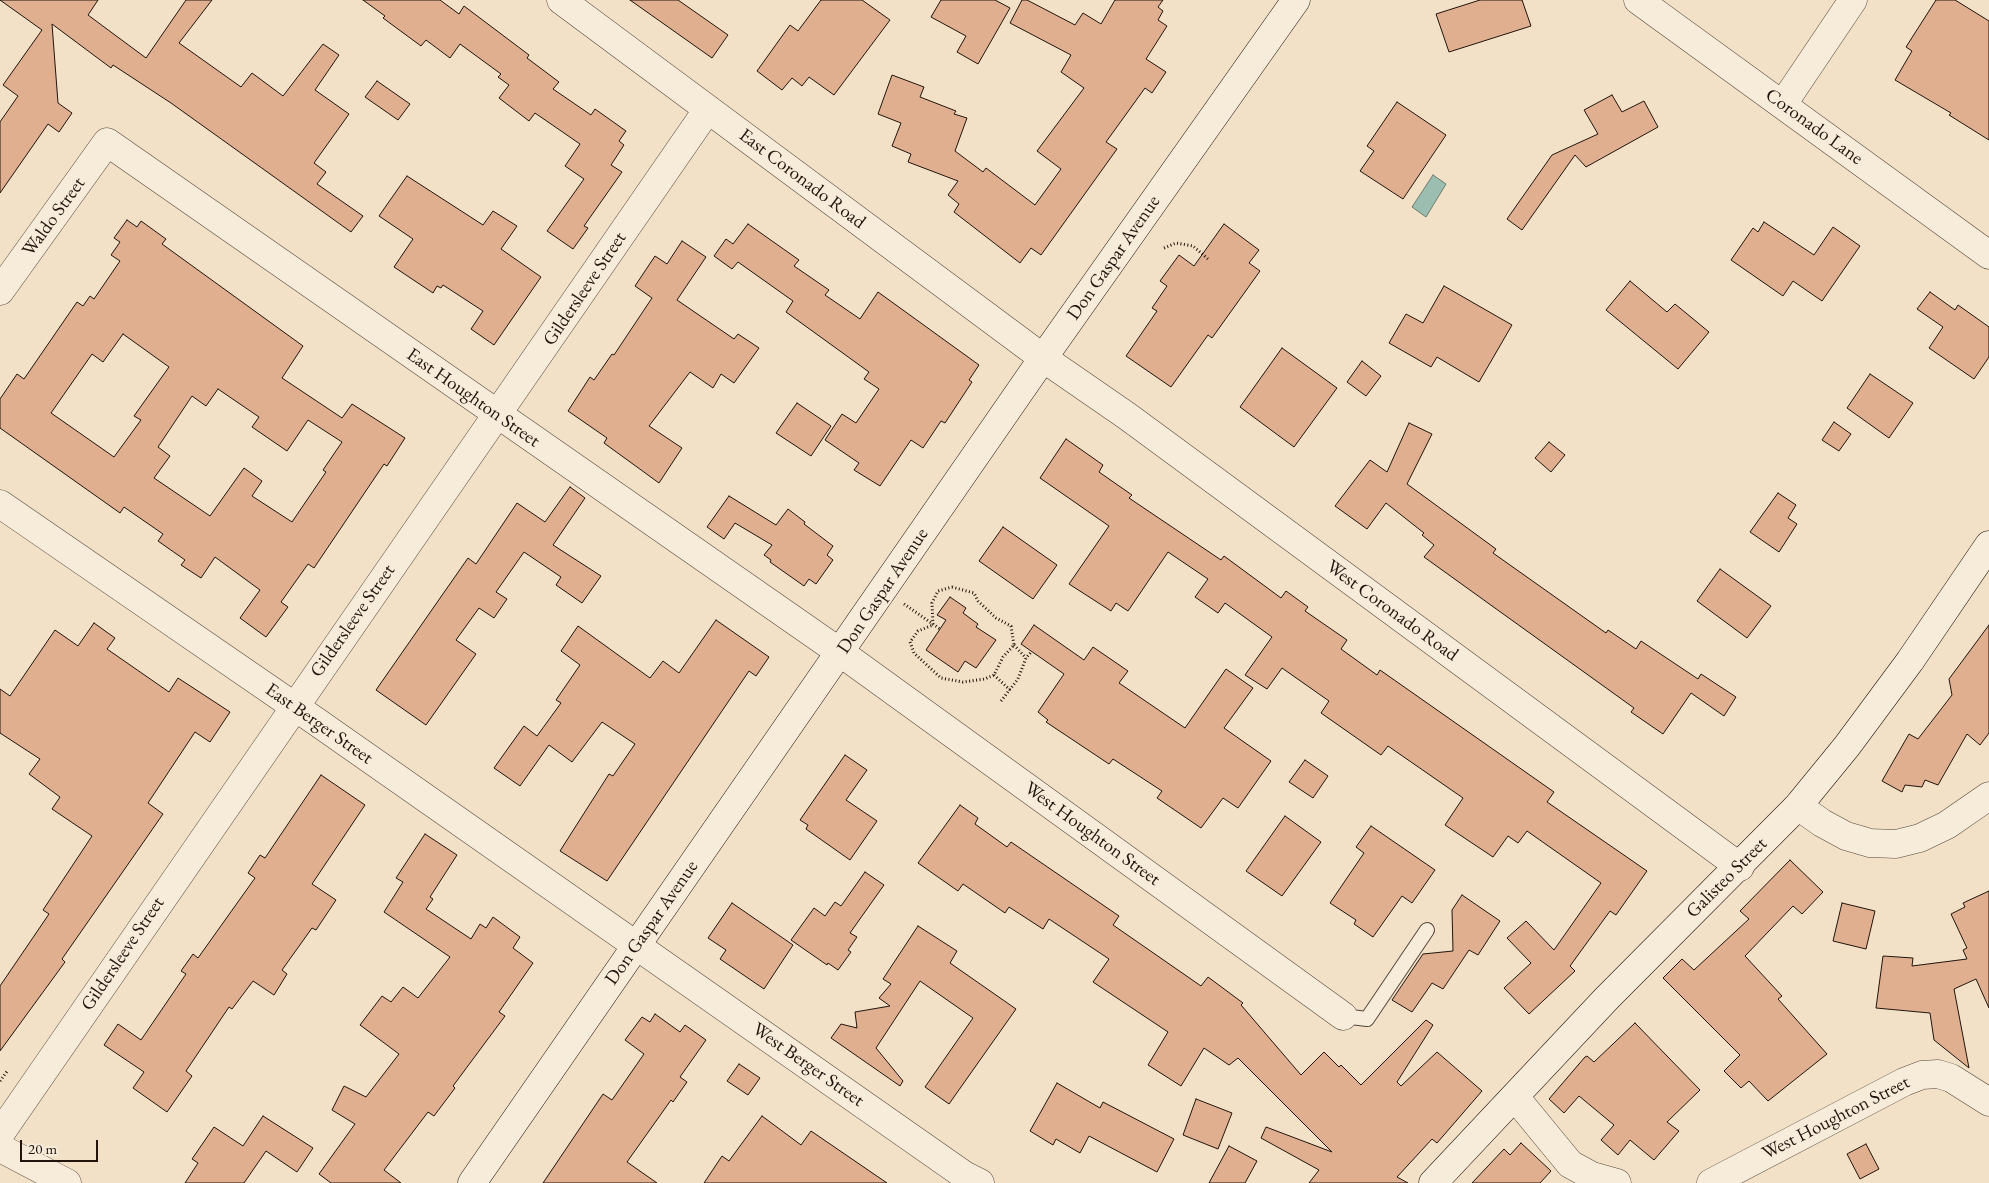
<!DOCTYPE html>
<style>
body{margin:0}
#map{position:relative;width:1989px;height:1183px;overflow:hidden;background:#f2e1c6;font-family:"EB Garamond",serif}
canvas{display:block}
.scale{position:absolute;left:20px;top:1140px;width:78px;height:22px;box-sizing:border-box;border:2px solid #20140d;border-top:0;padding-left:6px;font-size:15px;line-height:18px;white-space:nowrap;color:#20140d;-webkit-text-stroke:4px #f7ecda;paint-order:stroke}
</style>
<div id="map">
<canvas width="1989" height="1183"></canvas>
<div class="scale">20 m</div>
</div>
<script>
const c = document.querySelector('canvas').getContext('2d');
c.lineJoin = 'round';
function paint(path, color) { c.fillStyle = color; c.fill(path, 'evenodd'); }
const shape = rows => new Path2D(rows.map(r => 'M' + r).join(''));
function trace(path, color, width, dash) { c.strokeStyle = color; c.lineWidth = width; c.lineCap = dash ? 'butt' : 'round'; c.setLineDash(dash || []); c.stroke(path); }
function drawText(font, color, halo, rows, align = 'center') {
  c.font = font + ' "EB Garamond",serif'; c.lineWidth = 4; c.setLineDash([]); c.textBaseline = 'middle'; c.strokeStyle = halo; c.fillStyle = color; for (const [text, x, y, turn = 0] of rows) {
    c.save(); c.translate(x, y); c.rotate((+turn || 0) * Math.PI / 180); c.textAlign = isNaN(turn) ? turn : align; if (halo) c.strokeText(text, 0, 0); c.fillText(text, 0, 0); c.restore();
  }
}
const water = shape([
 [1433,175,1446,184,1426,217,1412,207,1433,175]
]);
paint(water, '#9cbeb0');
trace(water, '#6a7a6f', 1);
const building = shape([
 [0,0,98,0,88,15,146,58,186,0,212,0,179,43,241,87,252,73,283,96,323,44,339,55,315,90,349,114,314,163,326,172,317,184,363,216,351,232,171,103,113,65,111,68,52,24,58,103,72,113,59,132,48,124,0,193,0,122,18,96,3,85,42,30,0,0],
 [363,0,440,0,459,14,464,6,529,55,527,58,559,82,553,89,591,115,595,109,626,131,619,141,624,145,611,165,622,172,584,226,588,228,573,249,547,231,584,179,565,166,580,144,535,113,529,121,499,98,509,85,498,77,501,74,460,44,450,58,426,40,421,46,383,18,385,16,363,0],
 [630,0,678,0,728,35,712,58,630,0],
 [821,0,862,0,890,20,834,95,809,77,802,86,792,78,782,90,757,71,790,25,798,31,821,0],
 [941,0,995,0,1010,8,978,64,957,52,966,36,931,17,941,0],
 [1022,0,1027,0,1075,25,1083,13,1101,24,1115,0,1163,0,1158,7,1163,11,1158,20,1167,26,1146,59,1166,72,1152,93,1145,88,1106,142,1117,149,1041,255,1031,248,1020,263,954,212,959,204,948,195,958,181,908,162,911,154,892,146,901,123,878,114,892,75,924,87,920,97,956,111,954,114,967,118,955,151,983,172,986,168,1035,205,1061,169,1037,151,1084,88,1061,72,1071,55,1010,23,1022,0],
 [1480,0,1522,0,1531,26,1449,52,1436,14,1480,0],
 [1936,0,1955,0,1989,21,1989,140,1949,115,1951,113,1895,80,1912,51,1906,47,1936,0],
 [377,81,410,104,398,120,365,97,377,81],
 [1612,95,1622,112,1644,101,1658,127,1586,167,1575,155,1522,230,1507,219,1552,155,1598,134,1584,110,1612,95],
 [1397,102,1446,135,1403,199,1360,171,1374,151,1367,146,1397,102],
 [407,176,483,225,493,211,517,226,501,249,541,277,494,345,471,329,483,311,443,285,441,288,437,286,433,293,394,267,413,239,379,216,407,176],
 [127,220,137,227,141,221,166,239,162,244,303,346,282,378,342,418,352,404,405,438,387,466,384,464,314,568,308,564,281,602,288,607,266,637,240,618,260,590,215,557,201,578,181,565,185,560,158,541,163,534,124,507,120,513,0,428,0,399,17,374,24,379,77,302,83,306,90,296,94,299,120,261,111,255,120,242,114,238,127,220],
 [123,334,169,367,134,416,141,420,114,457,51,413,92,354,103,362,123,334],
 [218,389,259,417,252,427,287,451,308,420,342,442,323,470,326,472,292,522,252,496,262,481,244,468,210,516,154,478,170,456,158,447,192,396,206,406,218,389],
 [1764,222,1814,255,1833,227,1860,246,1822,301,1793,281,1783,296,1731,260,1753,228,1758,232,1764,222],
 [748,224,799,260,794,266,829,290,825,295,860,319,878,292,979,365,969,380,972,382,945,423,941,421,923,448,911,440,880,486,854,470,859,463,825,440,842,414,856,423,879,389,864,379,869,372,786,312,793,301,738,262,732,269,714,256,726,239,733,244,748,224],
 [1224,224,1259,250,1249,263,1260,271,1212,338,1208,335,1171,387,1126,356,1157,311,1152,308,1167,286,1160,281,1179,255,1194,266,1224,224],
 [682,241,706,257,677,300,734,339,738,334,759,348,734,383,721,374,713,388,690,372,649,426,682,448,659,483,604,443,607,438,568,411,590,377,594,380,612,354,614,355,652,298,635,286,655,256,667,264,682,241],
 [1630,281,1667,312,1675,304,1709,332,1678,369,1606,310,1630,281],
 [1444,286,1512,325,1479,382,1437,357,1431,367,1389,343,1406,314,1423,323,1444,286],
 [1930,292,1955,310,1958,305,1989,327,1989,357,1974,379,1929,348,1943,327,1917,309,1930,292],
 [1282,348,1337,388,1294,447,1240,407,1282,348],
 [1362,361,1381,376,1366,396,1347,382,1362,361],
 [1870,374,1913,403,1889,438,1847,408,1870,374],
 [797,403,831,426,811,456,776,433,797,403],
 [1834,422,1851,434,1839,451,1822,440,1834,422],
 [1409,423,1432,434,1407,484,1496,549,1493,553,1606,633,1608,630,1636,649,1641,641,1698,679,1701,674,1736,697,1724,716,1691,693,1663,734,1631,712,1634,708,1424,557,1434,545,1422,535,1424,533,1386,503,1367,529,1335,506,1370,460,1387,472,1409,423],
 [1066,439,1103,465,1099,472,1132,495,1129,498,1221,560,1224,556,1281,598,1286,591,1308,607,1305,611,1347,640,1341,649,1377,675,1380,670,1554,792,1547,802,1647,871,1616,915,1610,911,1570,966,1575,971,1529,1014,1504,988,1531,963,1507,938,1526,921,1554,950,1601,883,1527,831,1518,843,1508,836,1493,857,1445,825,1463,798,1388,746,1381,755,1321,713,1329,701,1282,668,1267,689,1245,675,1272,637,1225,603,1218,613,1195,597,1208,579,1168,552,1128,611,1116,603,1111,611,1069,584,1109,526,1040,478,1066,439],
 [1549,442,1565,455,1551,472,1535,458,1549,442],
 [570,487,585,498,553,545,601,576,582,603,556,585,561,577,524,552,496,592,507,599,494,618,479,608,456,640,476,654,426,725,376,690,468,558,476,564,517,503,545,522,570,487],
 [1778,493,1796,505,1788,518,1797,524,1779,552,1750,532,1778,493],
 [729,496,776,525,788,509,805,522,804,524,833,546,827,555,833,560,816,584,809,579,804,586,770,562,771,560,764,555,772,545,735,523,724,539,707,527,729,496],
 [1003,527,1057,565,1033,599,979,561,1003,527],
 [1720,569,1771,606,1747,638,1697,601,1720,569],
 [950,597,966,608,963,613,978,624,976,627,996,640,976,668,965,661,958,672,926,650,946,620,937,615,950,597],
 [716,620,769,657,756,676,749,671,607,881,560,851,609,774,613,776,635,744,602,722,572,762,549,745,520,786,494,768,524,726,537,736,561,703,556,700,580,665,561,651,578,626,650,678,663,661,679,673,716,620],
 [94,623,115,638,107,649,169,692,178,678,230,712,210,742,195,732,148,803,163,814,62,959,65,962,0,1051,0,986,49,914,43,910,92,836,52,809,60,797,29,774,40,759,0,733,0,689,10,696,55,630,78,646,94,623],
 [1034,625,1084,660,1093,647,1128,671,1119,683,1185,728,1226,669,1253,688,1224,728,1271,761,1238,808,1223,798,1201,828,1157,798,1162,791,1113,759,1109,764,1046,722,1048,720,1038,712,1064,674,1021,644,1034,625],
 [1989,625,1989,733,1980,745,1967,734,1938,785,1925,780,1922,787,1905,785,1902,792,1882,781,1909,734,1918,739,1952,695,1949,679,1989,625],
 [845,755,867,770,846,800,877,821,850,860,806,829,808,825,800,820,845,755],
 [1305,760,1328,776,1313,798,1289,782,1305,760],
 [321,775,365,805,312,884,336,900,316,930,312,928,282,970,287,974,274,995,253,981,232,1009,229,1007,186,1071,192,1076,167,1112,133,1088,144,1072,104,1045,118,1024,141,1040,186,974,181,971,193,954,198,958,255,878,248,873,260,855,265,858,321,775],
 [960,805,978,818,975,824,1007,847,1011,842,1119,916,1113,925,1201,986,1208,977,1243,1003,1241,1005,1301,1075,1324,1052,1339,1067,1341,1065,1361,1085,1426,1020,1433,1025,1397,1082,1401,1086,1437,1052,1482,1091,1437,1143,1432,1139,1397,1177,1408,1183,1309,1183,1319,1170,1261,1138,1266,1127,1332,1152,1238,1058,1229,1065,1204,1048,1181,1086,1148,1065,1168,1032,1093,982,1109,959,1049,919,1043,929,1009,907,1005,913,963,884,958,891,918,863,960,805],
 [1285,816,1321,842,1282,896,1246,871,1285,816],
 [1371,826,1435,870,1412,903,1402,896,1373,937,1354,924,1356,920,1330,903,1364,853,1356,847,1371,826],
 [425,834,457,855,430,897,433,899,426,909,471,939,480,924,486,928,493,917,520,937,513,948,533,963,499,1012,505,1016,453,1086,455,1088,434,1116,428,1112,384,1170,401,1183,331,1183,319,1174,355,1124,332,1110,344,1086,366,1097,399,1054,360,1025,382,996,391,1002,403,987,418,998,450,957,384,912,403,882,396,878,425,834],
 [1790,860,1823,892,1802,914,1793,906,1745,956,1782,996,1778,999,1827,1054,1768,1101,1749,1081,1741,1088,1724,1071,1740,1055,1663,978,1682,959,1694,970,1749,919,1740,911,1790,860],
 [865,872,884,885,850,933,857,937,848,950,851,952,838,970,828,963,827,965,791,940,814,908,825,916,835,902,841,906,865,872],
 [1989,891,1989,1008,1976,979,1954,989,1969,1068,1934,1040,1930,1013,1876,1008,1883,956,1913,958,1912,966,1967,959,1963,950,1967,948,1951,914,1965,907,1963,903,1989,891],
 [1462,895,1500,921,1478,955,1469,950,1443,989,1432,983,1412,1012,1392,1000,1423,954,1453,951,1452,910,1462,895],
 [732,903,793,945,764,989,720,959,726,950,708,938,732,903],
 [1842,903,1875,911,1866,949,1833,941,1842,903],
 [918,926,957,951,950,963,1016,1009,949,1104,925,1087,973,1018,920,981,876,1048,903,1081,900,1086,831,1038,841,1024,857,1028,855,1012,890,1006,879,998,891,984,883,979,918,926],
 [655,1014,680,1032,685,1025,706,1040,680,1077,687,1082,673,1102,671,1100,627,1162,657,1183,543,1183,603,1094,612,1100,644,1054,625,1040,642,1017,650,1022,655,1014],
 [1635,1023,1700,1090,1667,1122,1679,1131,1654,1160,1630,1140,1618,1155,1601,1140,1614,1125,1579,1096,1564,1113,1549,1099,1585,1057,1587,1056,1594,1062,1635,1023],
 [739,1064,760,1078,748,1095,727,1081,739,1064],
 [1057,1083,1100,1108,1103,1102,1174,1139,1157,1172,1089,1136,1080,1153,1056,1139,1053,1145,1030,1131,1057,1083],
 [1196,1099,1232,1113,1218,1149,1183,1135,1196,1099],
 [263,1116,313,1148,297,1172,266,1151,244,1183,185,1183,198,1163,192,1159,214,1127,243,1146,263,1116],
 [762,1116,801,1145,811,1131,887,1183,704,1183,722,1156,729,1161,762,1116],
 [1521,1143,1551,1171,1540,1183,1472,1183,1504,1149,1510,1155,1521,1143],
 [1866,1144,1879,1169,1860,1179,1847,1154,1866,1144],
 [1229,1146,1257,1161,1245,1183,1209,1183,1229,1146]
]);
paint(building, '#e0af90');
trace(building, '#20140d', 1);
const lane = shape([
 [1343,1016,1367,1019,1427,930]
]);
const street = shape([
 [561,0,1043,358,1127,416,1740,867],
 [1638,0,1989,255],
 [1783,104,1853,0],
 [0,291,107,142,841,653,1343,1016],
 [0,504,317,722,964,1175,980,1183],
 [1798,806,1822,823,1846,836,1870,843,1896,844,1920,838,1947,825,1989,796],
 [1515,1097,1570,1164,1592,1176,1617,1183],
 [0,1134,708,109],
 [0,1148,67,1183],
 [1711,1183,1904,1082,1922,1075,1938,1074,1951,1078,1989,1102]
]);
const secondary = shape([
 [472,1183,1043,358,1296,0],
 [1433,1183,1607,998,1798,806,1847,746,1910,661,1989,545]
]);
trace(lane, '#54473b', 16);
trace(street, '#54473b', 29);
trace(secondary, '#20140d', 29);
trace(shape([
 [1164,248,1176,243,1193,246,1208,259],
 [952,587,974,593,978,601,996,618,1011,626,1014,645,1003,657,994,675,985,679,963,682,941,678,914,653,910,642,918,631,933,625,932,603,938,591,952,587],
 [904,604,940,629],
 [1014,645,1026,658],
 [994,675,1010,690],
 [1001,701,1018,679,1026,658,1032,651],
 [0,1081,8,1070]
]), '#20140d', 3, [1, 2.5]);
trace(lane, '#f7ecda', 14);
trace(street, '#f7ecda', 28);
trace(secondary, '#f7ecda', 28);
drawText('19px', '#20140d', '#f7ecda', [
 ["Coronado Lane",1814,127,36],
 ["East Coronado Road",802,179,37],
 ["Waldo Street",54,217,-54],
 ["Don Gaspar Avenue",1114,258,-55],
 ["Gildersleeve Street",585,289,-56],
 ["East Houghton Street",473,398,35],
 ["Don Gaspar Avenue",883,591,-56],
 ["West Coronado Road",1392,611,36],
 ["Gildersleeve Street",353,621,-55],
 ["East Berger Street",319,724,35],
 ["West Houghton Street",1092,834,36],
 ["Galisteo Street",1727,878,-45],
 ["Don Gaspar Avenue",652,923,-55],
 ["Gildersleeve Street",123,954,-56],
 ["West Berger Street",808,1065,35],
 ["West Houghton Street",1836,1118,-27]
]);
</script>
